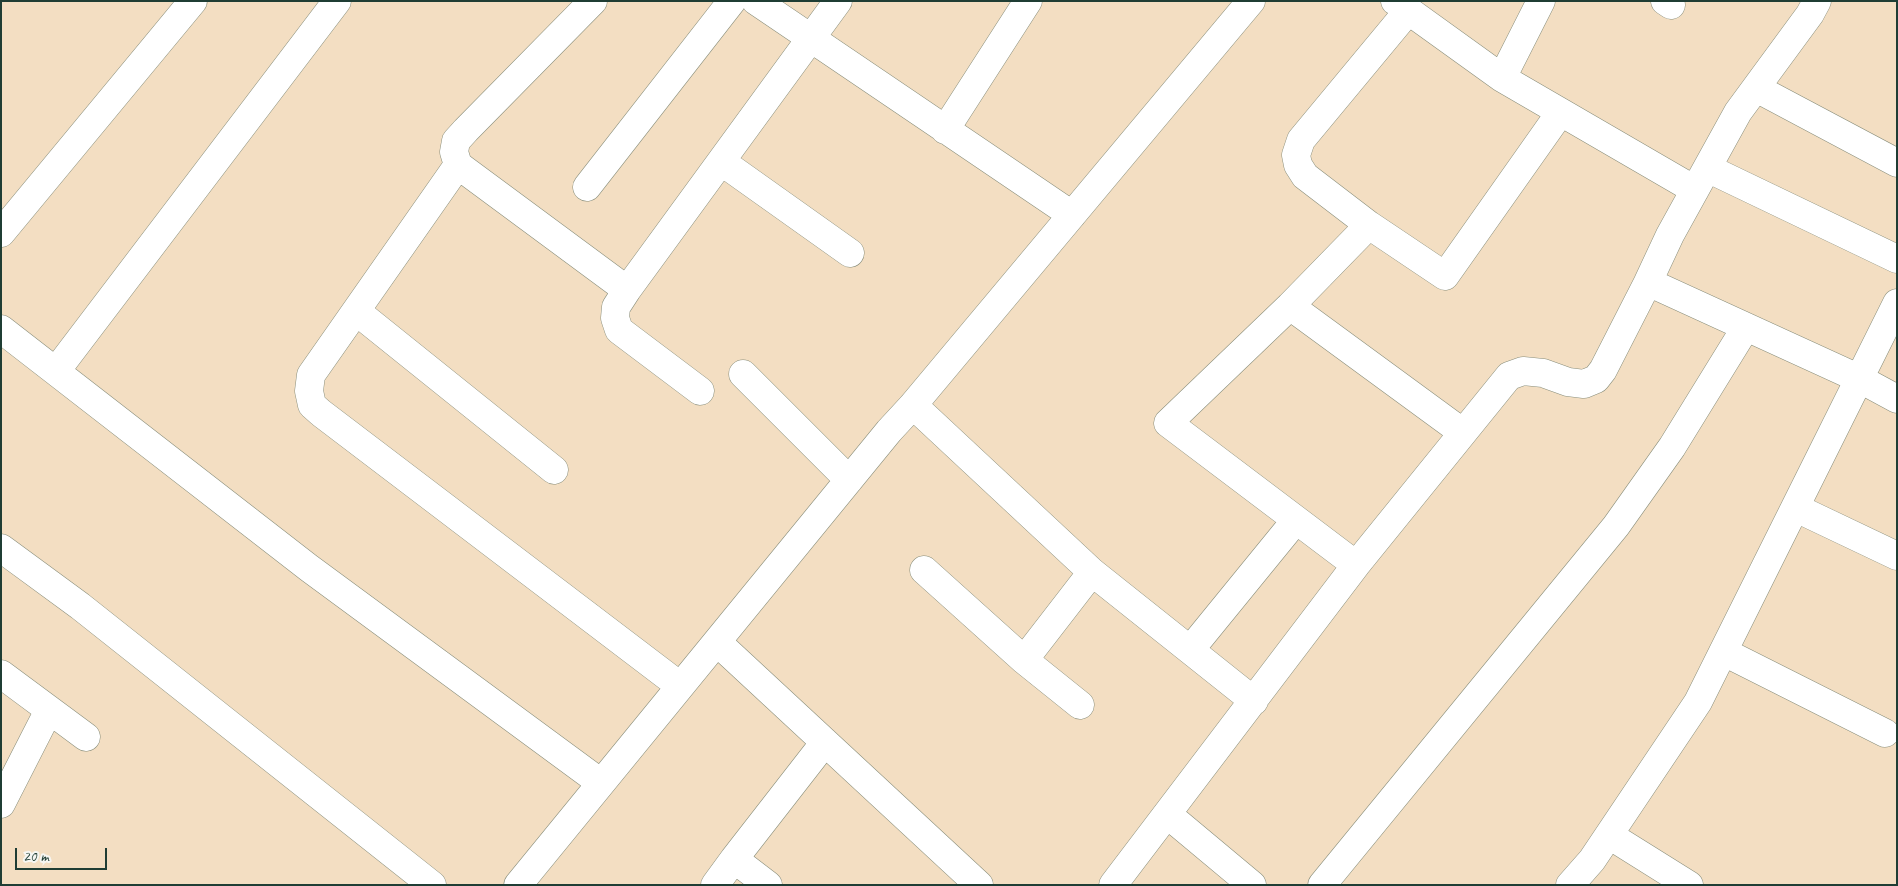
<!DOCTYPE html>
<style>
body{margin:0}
#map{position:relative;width:1898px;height:886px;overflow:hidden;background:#f3dec2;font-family:Caveat,sans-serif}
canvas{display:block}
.frame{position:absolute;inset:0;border:2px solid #1f3d34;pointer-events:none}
.scale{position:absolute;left:15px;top:848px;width:92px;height:22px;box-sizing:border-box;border:2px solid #1f3d34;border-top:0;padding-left:6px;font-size:15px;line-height:18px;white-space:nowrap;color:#1f3d34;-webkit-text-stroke:4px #f6f6f2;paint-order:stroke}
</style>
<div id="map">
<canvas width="1898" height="886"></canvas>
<div class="frame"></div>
<div class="scale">20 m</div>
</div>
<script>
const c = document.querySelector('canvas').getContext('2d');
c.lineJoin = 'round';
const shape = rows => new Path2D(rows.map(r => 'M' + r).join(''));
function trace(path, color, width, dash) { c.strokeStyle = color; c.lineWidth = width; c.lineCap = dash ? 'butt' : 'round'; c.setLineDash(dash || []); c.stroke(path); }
const minor = shape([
 [593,1,466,130,456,141,454,152,458,165,627,290,616,307,615,318,619,330,700,391],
 [756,1,1072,215],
 [1395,1,1502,78,1541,1],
 [1665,1,1671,5],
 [1817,1,1810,14,1738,112,1670,235,1648,282,1860,379,1897,399],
 [1408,11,1301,140,1296,155,1298,165,1305,176,1369,225,1445,276,1560,113],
 [1502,78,1695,190],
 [1756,88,1897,163],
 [945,130,1028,1],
 [722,162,850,253],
 [458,165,311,375,309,391,312,405,321,413,680,686],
 [1707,168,1897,259],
 [587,187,732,1],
 [1,233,193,1],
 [627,290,838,1],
 [1290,306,1462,432],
 [356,311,554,470],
 [1,329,309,568,601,783],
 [56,371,337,1],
 [743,374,849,480],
 [913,405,1092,572,1024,660,1080,705],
 [1796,508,1897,556],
 [1,548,80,606,432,885],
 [1356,565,1168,423,1290,306,1369,225],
 [924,570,1024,660],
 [1092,572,1254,701],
 [717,642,979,885],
 [1190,650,1296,520],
 [1724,652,1885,733],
 [1,674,86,737],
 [1,804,49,710],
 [1167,814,1252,885],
 [1609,835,1689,885],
 [734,859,825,742],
 [518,885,889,431,913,405,1251,1],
 [715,885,734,859,768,885],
 [1113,885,1356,565,1509,376,1523,371,1543,373,1568,382,1584,384,1596,379,1603,370,1648,282],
 [1322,885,1616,526,1672,447,1746,327],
 [1570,885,1592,860,1698,702,1897,303]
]);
trace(minor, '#898e7b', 29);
trace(minor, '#fff', 28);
</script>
